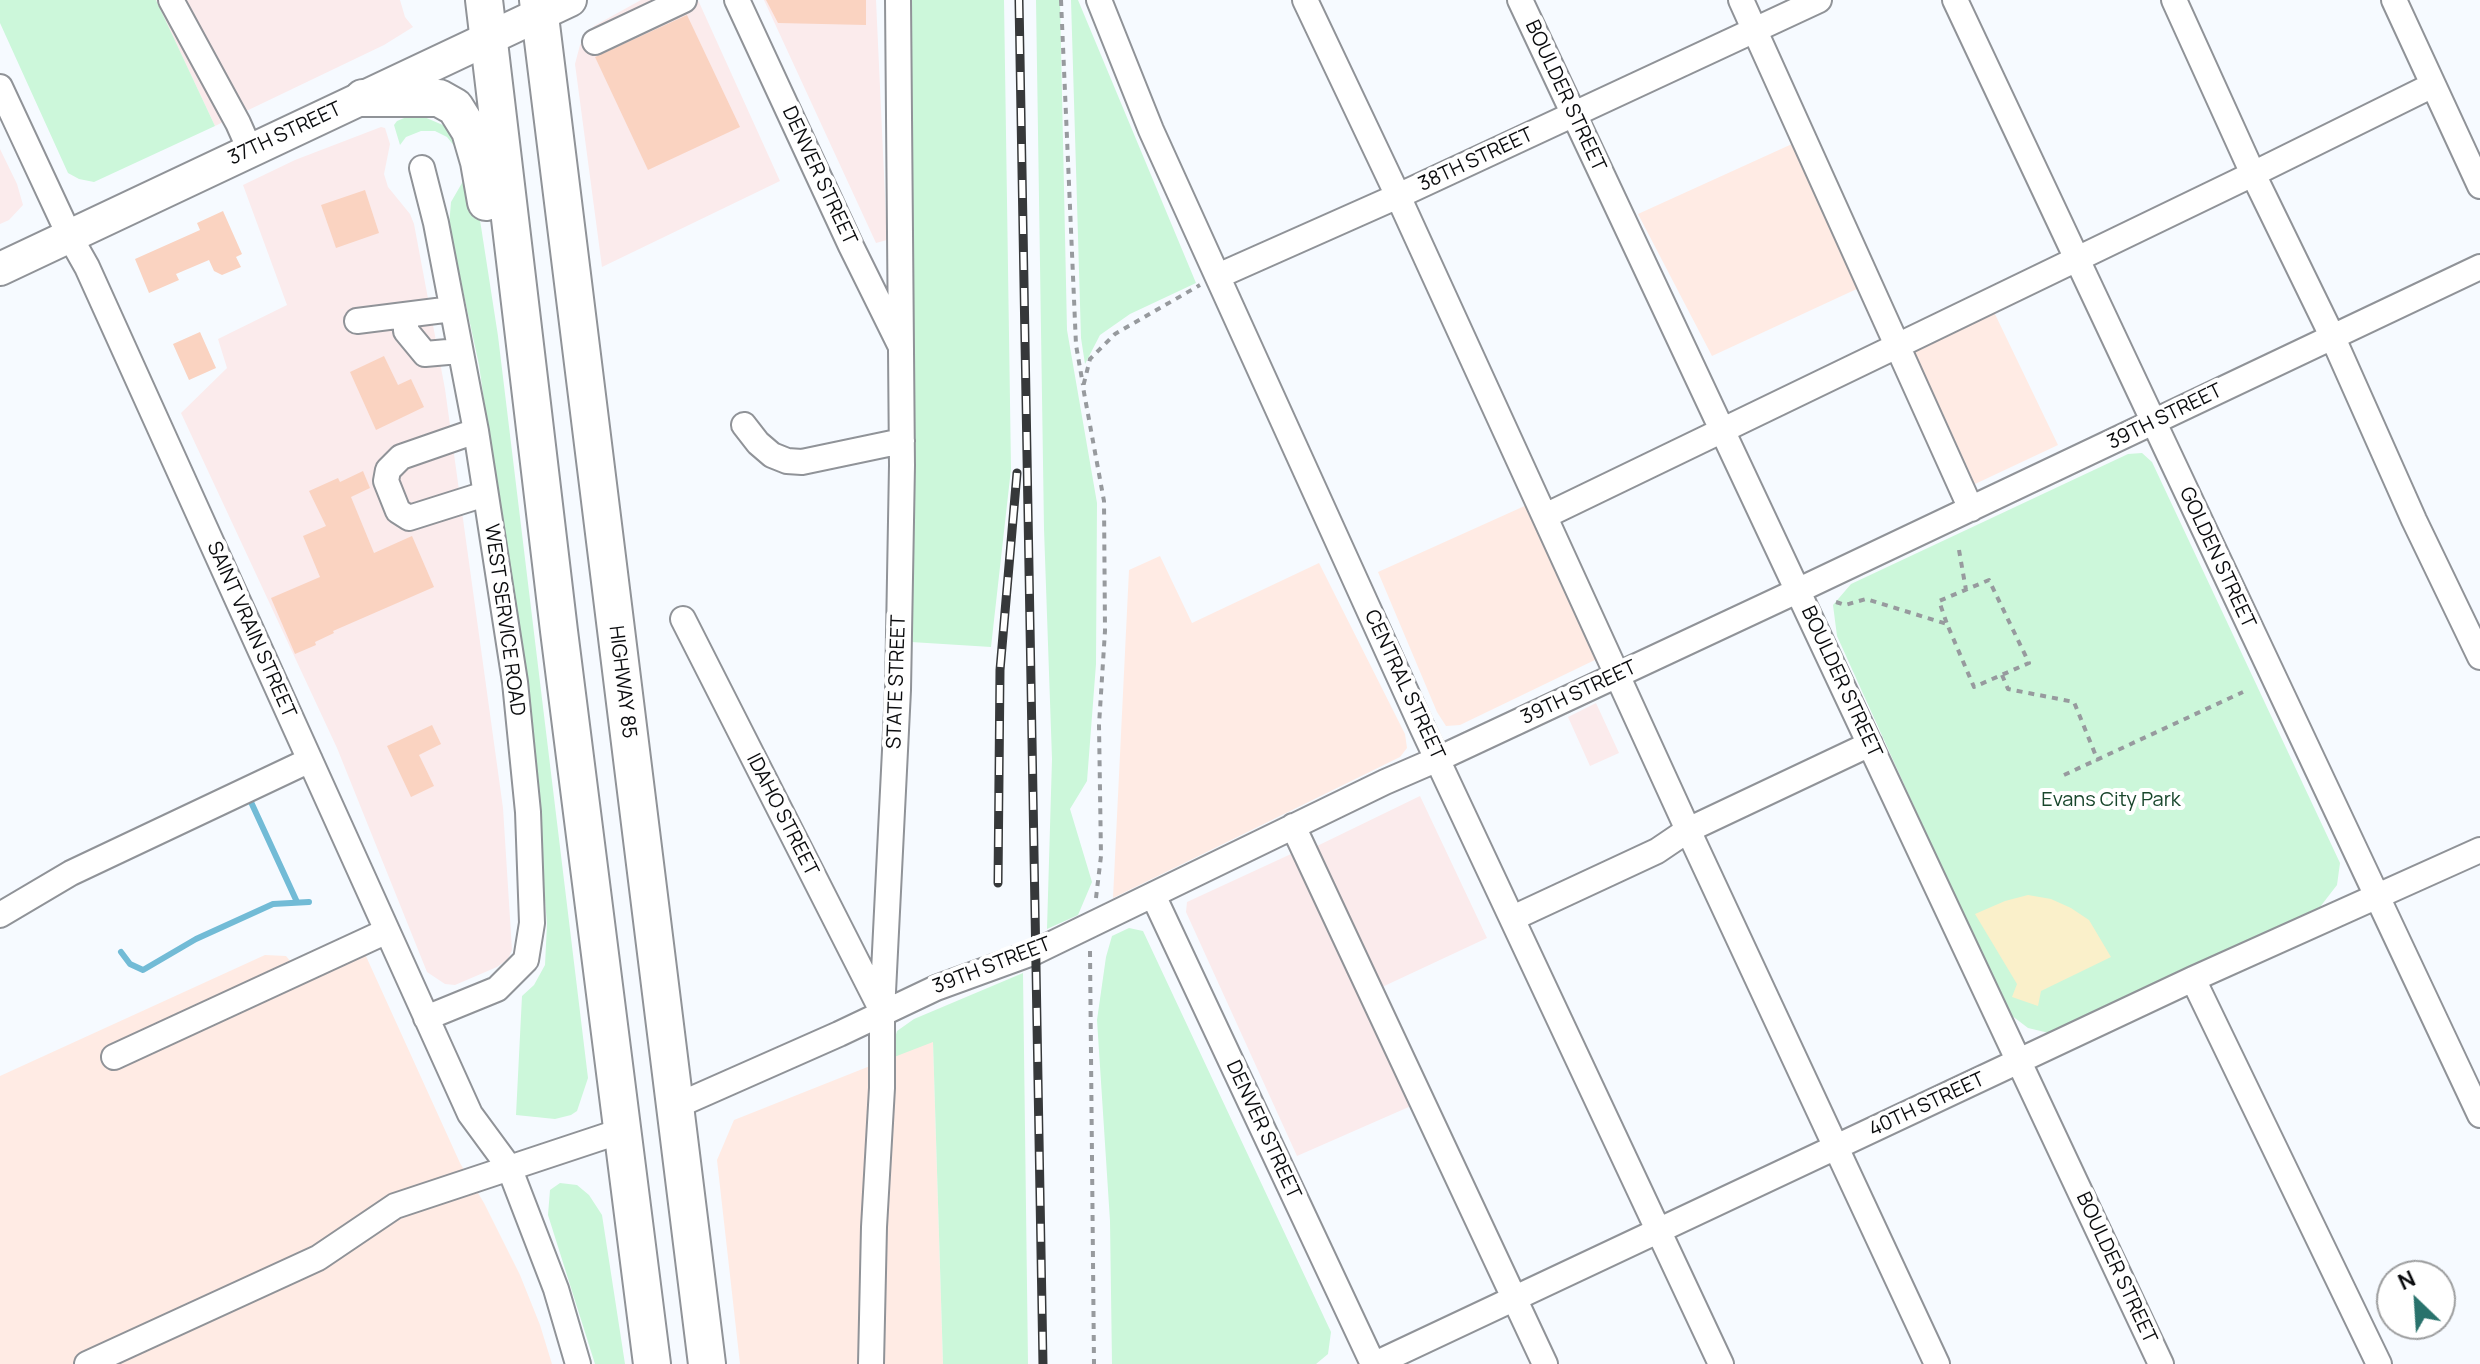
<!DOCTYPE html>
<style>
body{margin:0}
#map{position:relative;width:2480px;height:1364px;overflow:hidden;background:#f6faff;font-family:Manrope,sans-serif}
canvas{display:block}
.north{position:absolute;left:2376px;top:1260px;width:80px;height:80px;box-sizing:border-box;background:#fff;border:2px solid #9d9e9f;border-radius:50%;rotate:335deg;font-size:22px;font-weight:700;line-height:32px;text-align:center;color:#0b0c0e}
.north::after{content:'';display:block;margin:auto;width:28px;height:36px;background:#29726c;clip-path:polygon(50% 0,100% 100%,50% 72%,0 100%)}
</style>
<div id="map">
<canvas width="2480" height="1364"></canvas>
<div class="north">N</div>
</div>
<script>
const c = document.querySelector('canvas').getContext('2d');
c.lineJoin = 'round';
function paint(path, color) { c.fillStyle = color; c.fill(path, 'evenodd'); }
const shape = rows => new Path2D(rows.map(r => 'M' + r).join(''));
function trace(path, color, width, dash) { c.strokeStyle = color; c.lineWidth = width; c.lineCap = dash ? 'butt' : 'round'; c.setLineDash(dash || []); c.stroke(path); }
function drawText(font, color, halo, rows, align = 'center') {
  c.font = font + ' Manrope,sans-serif'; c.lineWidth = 8; c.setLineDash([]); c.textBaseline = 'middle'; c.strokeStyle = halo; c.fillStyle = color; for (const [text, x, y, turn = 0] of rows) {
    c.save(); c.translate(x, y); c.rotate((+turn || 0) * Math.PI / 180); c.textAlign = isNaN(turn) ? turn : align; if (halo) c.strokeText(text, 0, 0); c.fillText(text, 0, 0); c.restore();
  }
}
paint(shape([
 [156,0,400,0,405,17,413,27,384,45,215,126],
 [641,0,698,0,780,181,602,267,575,64,580,45,594,26],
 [764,0,876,0,887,240,876,243],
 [381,127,385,128,390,144,384,174,388,187,410,214,414,224,445,389,503,808,512,950,508,959,497,967,455,985,445,984,427,972,337,748,181,413,227,368,218,339,287,305,243,185,295,160],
 [0,149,17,184,23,205,9,220,0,224],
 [1596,703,1619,753,1590,766,1568,717],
 [1420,796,1487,938,1380,988,1315,847],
 [1291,854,1411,1106,1297,1156,1186,912,1187,902]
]), '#fbebec');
paint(shape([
 [1792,144,1861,287,1712,356,1638,214],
 [1993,310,2058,445,1975,484,1913,349],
 [1529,504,1599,658,1460,725,1446,726,1437,712,1378,572],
 [1160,556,1192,623,1319,563,1405,734,1407,748,1400,757,1113,898,1129,570],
 [355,932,460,1163,484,1203,520,1275,540,1325,552,1364,0,1364,0,1076,265,955,286,956,291,962],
 [933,1041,943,1364,740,1364,717,1160,734,1120]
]), '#ffebe4');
paint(shape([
 [0,0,156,0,215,126,94,182,79,179,68,173,0,23],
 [911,0,1004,0,1011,469,991,647,911,642],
 [1036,0,1060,0,1067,330,1097,503,1096,664,1087,781,1070,809,1092,882,1078,915,1047,929,1052,759,1044,529],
 [1071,0,1078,0,1196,283,1130,314,1100,335,1085,364,1081,338],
 [409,116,422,116,445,126,451,124,473,175,498,336,588,1078,577,1111,571,1115,555,1119,516,1115,522,996,534,985,545,965,547,924,531,733,479,365,449,226,451,202,462,183,463,168,459,152,447,137,435,131,421,131,406,137,400,145,394,125,397,121],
 [2142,453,2152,462,2340,863,2337,885,2320,907,2049,1033,2028,1028,2007,1012,1837,636,1833,605,1851,584,2128,454],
 [1129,928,1143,931,1331,1332,1328,1354,1316,1364,1112,1364,1110,1221,1097,1020,1106,957,1112,936],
 [1023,973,1028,1364,943,1364,933,1042,889,1059,897,1031,914,1019],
 [560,1183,577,1185,589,1195,602,1215,625,1364,595,1364,548,1215,550,1190]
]), '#ccf7da');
paint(shape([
 [2028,895,2051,899,2071,908,2089,920,2111,957,2041,991,2038,1006,2012,997,2017,984,1975,914,2005,901]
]), '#faf0ca');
trace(shape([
 [251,802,297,902],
 [121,952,130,964,143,970,196,939,273,904,309,902]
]), '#72bbd6', 6);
paint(shape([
 [766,0,866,0,866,25,778,23],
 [687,15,740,127,648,170,595,57],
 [365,190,379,233,336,248,321,205],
 [223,211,242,254,236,257,241,267,222,275,214,271,209,260,176,274,179,280,149,293,135,259,200,230,197,223],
 [200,332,216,368,189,380,173,344],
 [384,356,398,385,411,379,424,407,376,430,350,372],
 [363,471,370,488,351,497,374,553,412,536,434,587,333,631,334,633,315,642,316,645,295,654,271,598,320,577,303,536,326,526,309,491,338,478,340,482],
 [432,725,441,744,419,755,434,786,411,797,387,746]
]), '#fad3c1');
const minor = shape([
 [171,0,238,123,250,150],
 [737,0,851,246,900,345],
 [1099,0,1151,130,1422,727,1721,1364],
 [1305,0,1398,196,1688,830,1937,1364],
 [1520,0,2161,1364],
 [1741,0,1971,509],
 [1955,0,2480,1115],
 [2394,0,2480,186],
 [595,42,684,0],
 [2433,85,2253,174,2333,338,2414,520,2480,657],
 [0,87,70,237,87,267,470,1114,509,1167,556,1289,578,1364],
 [422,168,436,223,476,431,515,682,528,812,532,923,526,960,497,989,426,1018],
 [1218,276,1398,196,1819,0],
 [406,315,406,331,425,354,459,351],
 [357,321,452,309],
 [744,425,758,443,772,455,787,461,802,462,902,441],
 [476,431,401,457,388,470,386,481,398,511,409,518,485,494],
 [1545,516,2253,174,2174,0],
 [683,619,881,1009],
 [1293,826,1545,1364],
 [1153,895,1373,1364],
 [0,915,71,873,310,760],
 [1513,918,1657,851,1688,830,1870,744],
 [2193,979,2379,1364],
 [114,1057,387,931],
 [674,1107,839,1034,936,988,1035,952,1385,782,1438,759,1797,591,2480,267],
 [87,1364,318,1258,395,1206,624,1130],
 [871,1364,874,1227,882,1088,882,1012,898,690,902,465,898,0],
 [1375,1364,2193,979,2480,850]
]);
const major = shape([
 [0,269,570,0]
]);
const highway = shape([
 [484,0,559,631,652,1364],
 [538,0,707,1364],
 [363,98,439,98,455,107,470,131,479,162,486,202]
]);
trace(minor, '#909398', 28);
trace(major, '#909398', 36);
trace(highway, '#909398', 40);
trace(shape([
 [1061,0,1076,345,1083,385],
 [1959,550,1966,590],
 [1836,602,1845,605,1866,599,1947,624,1974,687,2029,663,1989,580,1939,601,1947,624],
 [2002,675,2008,689,2074,702,2098,761],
 [2064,775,2243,692],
 [1096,898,1101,856,1099,725,1105,631,1104,501,1083,387,1090,359,1115,334,1200,285],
 [1090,951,1094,1364]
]), '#979a9e', 4, [6, 6]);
trace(minor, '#fff', 24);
trace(major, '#fff', 32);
trace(highway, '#fff', 36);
const rail = shape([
 [1019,0,1043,1364],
 [998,883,1000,670,1017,473]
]);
trace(rail, '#36383a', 9);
trace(rail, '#fff', 6, [18]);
drawText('20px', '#0b0c0e', '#fff', [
 ["BOULDER STREET",1565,96,65],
 ["37TH STREET",285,134,-25],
 ["38TH STREET",1476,160,-25],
 ["DENVER STREET",819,176,65],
 ["39TH STREET",2165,417,-26],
 ["GOLDEN STREET",2217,558,65],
 ["WEST SERVICE ROAD",504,620,82],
 ["SAINT VRAIN STREET",251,630,66],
 ["HIGHWAY 85",622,682,83],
 ["STATE STREET",897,682,-88],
 ["BOULDER STREET",1841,682,65],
 ["CENTRAL STREET",1404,685,65],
 ["39TH STREET",1579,693,-25],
 ["IDAHO STREET",782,815,63],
 ["39TH STREET",992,966,-21],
 ["40TH STREET",1927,1105,-25],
 ["DENVER STREET",1263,1130,65],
 ["BOULDER STREET",2116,1268,65]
]);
drawText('20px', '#19462c', '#fff', [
 ["Evans City Park",2111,800]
]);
</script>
